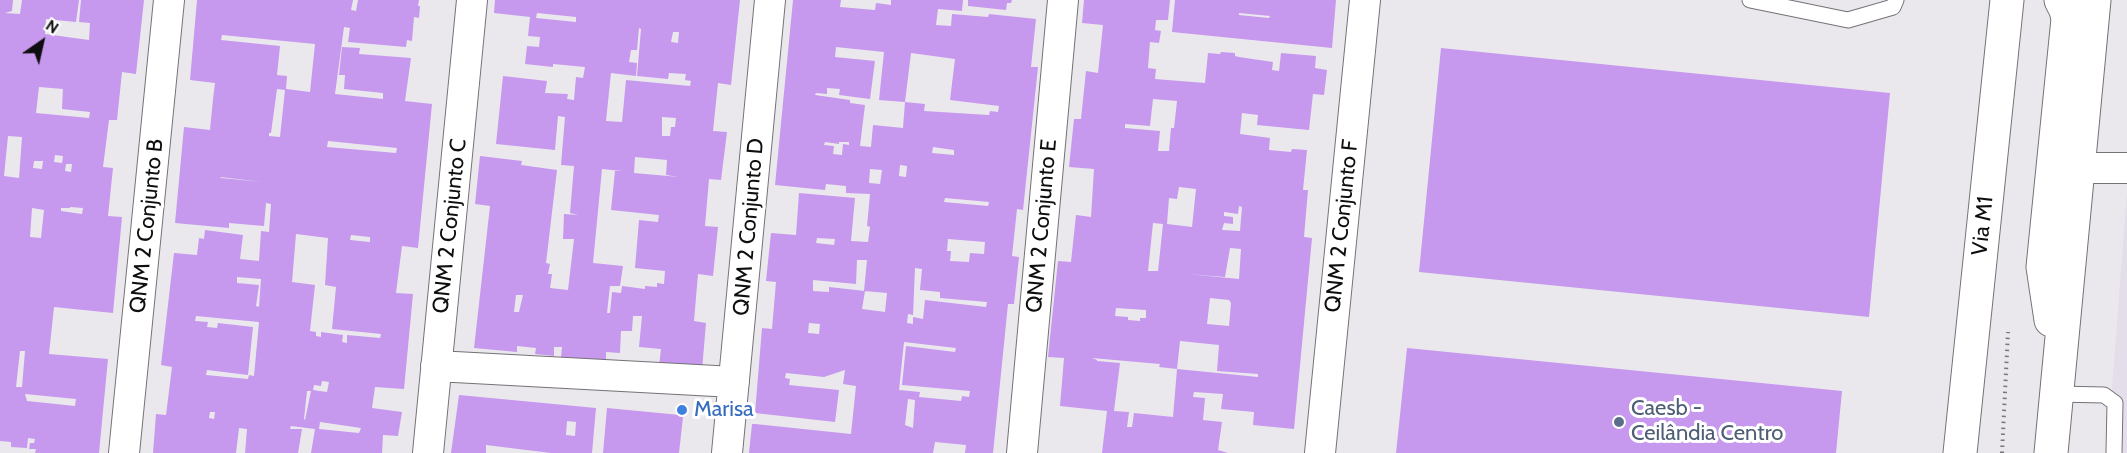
<!DOCTYPE html>
<html>
<head>
<meta charset="utf-8">
<style>
  body { margin:0 }
  #map { position:relative; width:2127px; height:453px; overflow:hidden; background:#ebe8ed; font-family:Cabin,sans-serif }
  canvas { display:block }
  .north { position:absolute; left:12px; top:12px; width:60px; height:60px; -webkit-text-stroke:4px #fff; paint-order:stroke; rotate:34deg; font-size:16px; font-weight:700; line-height:24px; text-align:center; color:#0e0d0f }
  .north::after { content:''; display:block; margin:auto; width:21px; height:27px; background:#0e0d0f; clip-path:polygon(50% 0,100% 100%,50% 72%,0 100%) }
</style>
</head>
<body>
<div id="map">
<canvas width="2127" height="453"></canvas>
<div class="north">N</div>
</div>
<script>
const context = document.querySelector('canvas').getContext('2d');
context.lineJoin = 'round';
function fillPath(path, color) { context.fillStyle = color; context.fill(path, 'evenodd'); }
const poly = rows => new Path2D(rows.map(r => 'M' + r).join(''));
function trace(path, color, width, dash) { context.strokeStyle = color; context.lineWidth = width; context.lineCap = dash ? 'butt' : 'round'; context.setLineDash(dash || []); context.stroke(path); }
function label(font, color, halo, rows, align = 'center') {
  context.font = font + ' Cabin,sans-serif'; context.lineWidth = 6; context.setLineDash([]); context.textBaseline = 'middle'; context.strokeStyle = halo; context.fillStyle = color; for (const [text, x, y, turn = 0] of rows) {
    context.save(); context.translate(x, y); context.rotate((+turn || 0) * Math.PI / 180); context.textAlign = isNaN(turn) ? turn : align; if (halo) context.strokeText(text, 0, 0); context.fillText(text, 0, 0); context.restore();
  }
}
fillPath(poly([
  [2127,192,2127,453,2107,453]
]), '#e4ddea');
fillPath(poly([
  [0,0,13,0,12,11,5,13,20,14,22,0,79,0,76,22,46,19,45,34,89,40,90,23,79,22,81,0,144,0,136,74,122,72,117,120,109,120,103,167,113,168,108,216,122,217,113,313,54,307,49,354,108,359,99,453,35,453,36,449,29,449,30,443,34,443,35,439,28,438,27,448,11,447,11,442,0,441],
  [63,86,62,109,90,112,89,118,36,113,39,87,63,89],
  [8,136,22,137,19,178,4,176],
  [55,155,63,156,62,163,54,162],
  [34,161,43,161,42,169,33,168],
  [66,164,72,164,71,172,65,171],
  [70,207,83,208,82,214,61,211,61,208,70,208],
  [32,208,44,210,41,238,30,237],
  [20,351,25,351,22,387,16,387],
  [25,394,76,399,75,406,27,401],
  [197,0,353,0,351,10,356,11,358,0,419,0,418,6,420,6,419,18,414,17,412,41,407,40,406,47,348,42,350,28,344,27,335,94,383,99,383,93,344,89,345,75,339,75,342,47,360,48,359,54,411,58,405,101,432,104,418,248,402,246,396,293,413,294,404,389,375,387,372,408,402,412,398,436,383,435,382,453,311,453,315,429,291,426,290,429,302,429,298,453,245,453,247,429,239,428,236,453,153,453,156,414,166,415,172,367,161,365,174,253,197,255,199,238,204,239,205,230,243,235,240,259,259,261,261,231,269,232,271,204,266,203,264,226,229,223,229,228,175,223,184,127,210,130,213,99,215,83,190,80],
  [222,35,315,44,310,92,286,89,287,76,277,75,280,46,221,40],
  [277,89,285,90,280,137,269,136,269,133,271,133],
  [328,141,397,148,396,153,327,147],
  [220,177,263,182,221,178],
  [296,234,328,238,325,285,336,287,332,329,381,334,380,338,347,335,347,343,342,342,343,335,321,332,321,337,316,336,316,332,310,331,315,285,292,282],
  [351,235,370,237,370,242,350,240],
  [237,277,261,279,259,307,256,306,259,285,237,283],
  [196,316,259,322,254,376,249,375,248,379,206,375,207,370,248,375,253,327,218,323,217,328,207,327,208,322,195,321],
  [322,381,329,382,327,392,313,390,314,385,321,386],
  [307,391,311,391,305,420,304,419],
  [210,412,215,412,214,419,209,418],
  [320,422,361,428,359,433,319,429],
  [495,0,740,0,731,85,718,83,713,131,727,132,721,180,709,179,705,226,718,227,713,276,698,274,694,321,706,323,702,370,659,366,661,349,639,347,642,316,633,316,632,331,621,331,620,353,606,352,606,361,561,357,562,347,554,347,554,356,535,354,536,348,517,346,517,352,474,348,490,206,475,204,480,156,522,161,521,165,557,170,546,263,550,264,548,274,552,274,550,288,568,290,574,239,563,239,564,214,578,215,570,213,574,166,561,165,565,117,558,116,555,150,496,144,503,76,547,81,545,93,568,94,567,99,574,100,576,77,583,78,585,67,553,64,553,67,525,64,527,46,539,47,540,37,528,36,530,17,494,13],
  [537,13,576,17,576,22,536,18],
  [639,28,641,29,637,76,668,79,669,73,686,74,685,80,691,81,690,86,626,80,622,122,606,121,611,73,636,76,637,63,629,62,631,50,637,50],
  [673,32,679,32,678,43,671,42],
  [662,117,676,118,675,127,671,127,670,136,662,136],
  [635,157,667,160,666,175,679,177,634,173],
  [602,169,622,171,615,171,611,210,659,215,658,222,639,220,635,268,665,271,664,284,657,283,657,287,645,286,645,289,622,286,621,293,612,292,610,313,607,313,610,286,620,286,623,266,593,263],
  [516,295,523,295,519,312,514,312],
  [793,0,841,0,840,7,875,10,876,3,891,5,891,0,963,0,962,11,938,9,936,25,951,26,952,14,988,17,989,14,1036,19,1031,67,1038,67,1033,115,1023,210,1017,209,1012,256,1019,257,1014,304,1008,304,993,453,965,453,966,445,935,442,933,453,749,453,752,424,755,424,851,434,856,386,843,384,845,370,824,377,786,373,785,378,790,379,789,385,839,390,835,422,755,413,762,328,772,329,776,282,766,281,771,233,796,235,799,193,855,198,851,241,868,242,870,227,867,226,870,194,846,193,846,186,826,184,825,190,775,185],
  [836,47,884,52,879,100,905,102,911,53,955,59,950,100,999,106,998,112,990,111,989,115,924,111,925,104,905,102,903,128,873,125,871,147,860,146,865,105,850,103,850,100,815,95,816,93,827,94,827,88,840,89,839,95,870,99,875,61,835,57],
  [825,142,839,144,839,142,849,142,849,145,843,144,842,155,833,154,834,146,824,145],
  [933,147,954,150,954,155,932,153],
  [900,165,907,166,906,177,899,176],
  [870,169,882,170,880,184,869,183],
  [945,198,989,202,988,206,944,202],
  [817,238,835,239,834,245,816,243],
  [948,239,985,242,984,254,970,253,969,262,950,261,951,251,947,251],
  [857,260,867,260,864,291,887,293,885,312,862,309,865,291,829,287,829,292,813,291,813,280,856,284],
  [915,268,922,269,920,290,940,292,940,298,987,302,986,307,925,300,923,319,913,317,913,324,907,323,908,314,913,315],
  [809,323,820,324,819,334,808,333],
  [904,342,956,348,955,352,906,346,902,385,970,391,969,397,962,396,961,401,919,397,920,392,899,390],
  [908,399,915,400,913,428,905,425],
  [968,0,1012,0,1011,3,1007,3,1006,10,968,6],
  [1084,0,1170,0,1168,20,1156,20,1155,30,1161,31,1159,43,1150,42,1148,68,1156,69,1155,79,1205,83,1208,53,1220,54,1221,52,1235,53,1235,56,1239,57,1273,62,1272,70,1279,71,1281,53,1316,56,1315,68,1327,70,1324,95,1313,94,1309,130,1257,125,1258,115,1242,113,1240,134,1270,138,1269,150,1291,152,1292,149,1307,150,1303,190,1308,190,1304,237,1312,238,1294,429,1253,425,1254,412,1221,409,1223,394,1194,392,1193,397,1205,398,1203,420,1222,422,1218,450,1228,453,1102,453,1107,411,1060,406,1064,358,1048,357,1058,261,1071,262,1076,215,1091,217,1094,169,1069,167,1074,119,1081,119,1086,71,1098,73,1103,25,1082,23],
  [1153,99,1177,101,1174,128,1171,128,1169,151,1158,151,1160,131,1125,128,1125,124,1150,126],
  [1179,187,1196,189,1192,227,1167,224,1169,198,1177,199],
  [1239,206,1242,207,1240,231,1222,230,1224,223,1233,224,1233,217,1224,216,1224,212,1238,214],
  [1153,223,1163,224,1158,271,1148,271],
  [1230,248,1241,249,1239,279,1187,274,1225,277],
  [1210,298,1229,300,1231,303,1229,326,1207,324],
  [1116,308,1146,310,1146,318,1140,318,1140,321,1128,320,1128,317,1115,316],
  [1180,341,1219,345,1217,371,1258,374,1258,377,1177,369],
  [1092,358,1160,364,1159,367,1177,369,1173,417,1134,413,1132,427,1127,427,1129,412,1114,411,1120,363,1097,361,1097,360],
  [1175,0,1336,0,1332,48,1172,32],
  [1239,13,1270,16,1269,18,1239,15],
  [1441,48,1890,93,1869,317,1419,272],
  [1407,348,1842,391,1836,453,1396,453],
  [459,395,596,408,592,453,551,453,486,445,486,453,451,453],
  [567,421,576,422,575,436,566,435],
  [607,408,680,415,680,417,683,417,679,453,603,453]
]), '#c698ee');
const lane = poly([
  [1750,0,1848,20,1893,7,1896,0],
  [2056,394,2104,395,2115,403,2114,453]
]);
const street = poly([
  [2079,168,2127,168],
  [436,366,734,382],
  [124,453,169,0],
  [428,453,472,0],
  [727,453,770,0],
  [1022,453,1063,0],
  [1320,453,1365,0]
]);
const secondary = poly([
  [2051,320,2043,267,2068,19,2066,10,2061,0],
  [1960,453,2007,0],
  [2051,453,2094,0]
]);
trace(lane, '#757277', 17);
trace(street, '#757277', 32);
trace(secondary, '#757277', 35);
trace(poly([
  [2002,453,2008,332]
]), '#78767a', 4, [1.5, 4.5]);
trace(lane, '#fff', 15);
trace(street, '#fff', 30);
trace(secondary, '#fff', 33);
for (const [x, y, r, color] of [
  [682,410,6,"#3f7fe0"],
  [1619,422,6,"#5c6f8a"]
]) { const dot = new Path2D(); dot.arc(x, y, r, 0, 2 * Math.PI); context.fillStyle = color; context.fill(dot); trace(dot, '#fff', 2); }
label('22px', '#0e0d0f', '#fff', [
  ["QNM 2 Conjunto B",147,226,-84],
  ["QNM 2 Conjunto C",450,226,-84],
  ["QNM 2 Conjunto E",1042,226,-85],
  ["QNM 2 Conjunto F",1342,226,-84],
  ["Via M1",1983,226,-84],
  ["QNM 2 Conjunto D",749,227,-85]
]);
label('22px', '#4e5e75', '#fff', [
  ["Caesb -",1631,409],
  ["Ceilândia Centro",1631,434]
], 'left');
label('22px', '#366cbe', '#fff', [
  ["Marisa",694,410]
], 'left');
</script>
</body>
</html>
